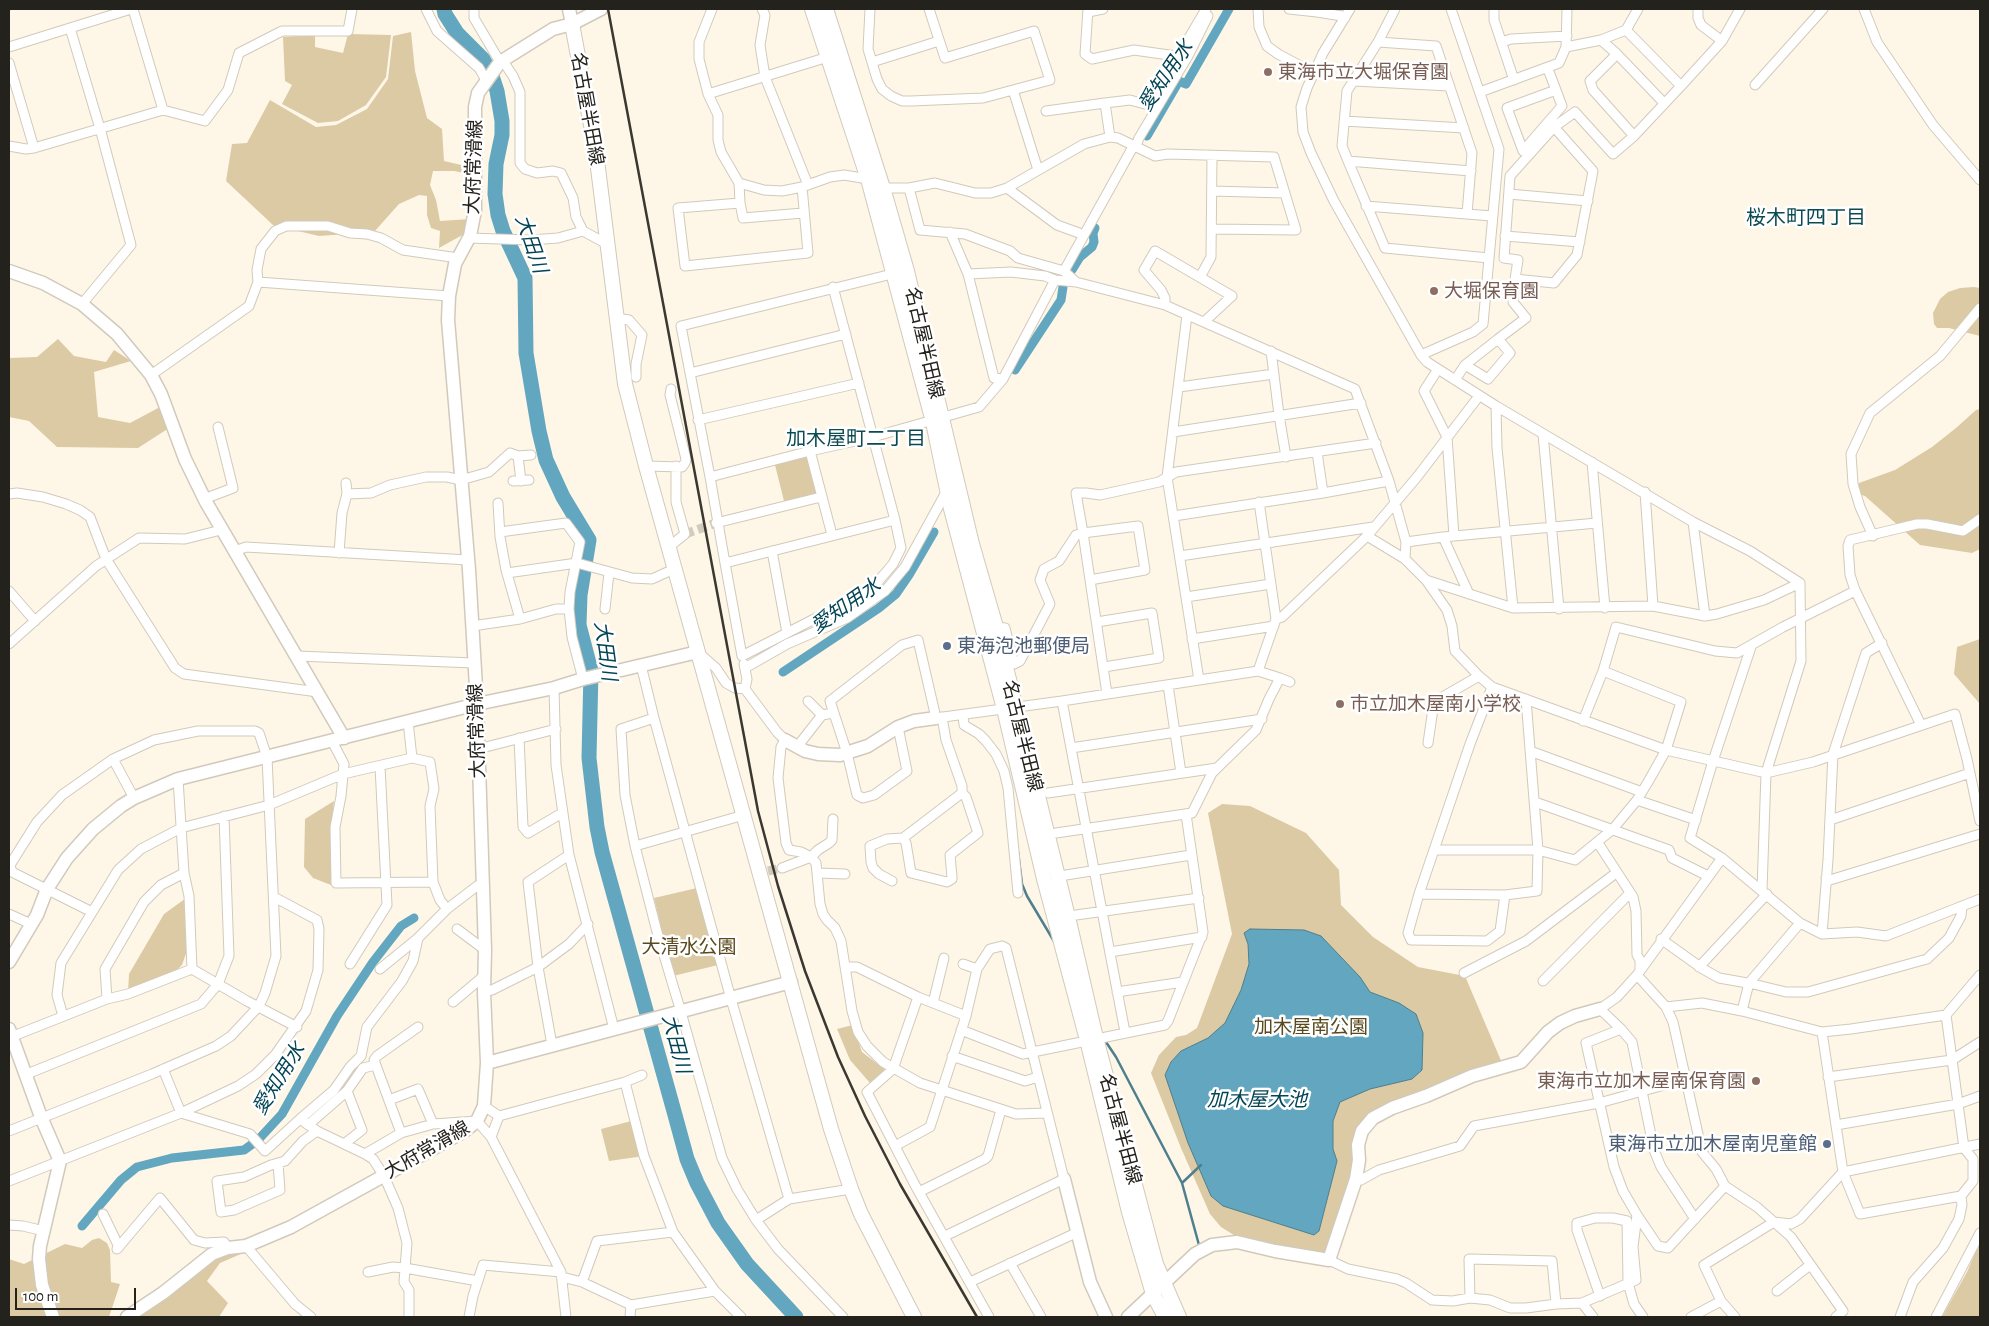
<!DOCTYPE html>
<html>
<head>
<meta charset="utf-8">
<style>
  body { margin:0 }
  #map { position:relative; width:1989px; height:1326px; overflow:hidden; background:#fef7e8; font-family:"Alegreya Sans",sans-serif }
  canvas { display:block }
  .frame { position:absolute; inset:0; border:10px solid #24221d; pointer-events:none }
  .scale { position:absolute; left:15px; top:1288px; width:121px; height:22px; box-sizing:border-box; border:2px solid #24221d; border-top:0; padding-left:6px; font-size:15px; line-height:18px; white-space:nowrap; color:#24221d; -webkit-text-stroke:4px #fff; paint-order:stroke }
</style>
</head>
<body>
<div id="map">
<canvas width="1989" height="1326"></canvas>
<div class="frame"></div>
<div class="scale">100 m</div>
</div>
<script>
const context = document.querySelector('canvas').getContext('2d');
context.lineJoin = 'round';
function fillPath(path, color) { context.fillStyle = color; context.fill(path, 'evenodd'); }
const poly = rows => new Path2D(rows.map(r => 'M' + r).join(''));
function trace(path, color, width, dash) { context.strokeStyle = color; context.lineWidth = width; context.lineCap = dash ? 'butt' : 'round'; context.setLineDash(dash || []); context.stroke(path); }
function label(font, color, halo, rows, align = 'center') {
  context.font = font + ' "Alegreya Sans","Noto Sans JP",sans-serif'; context.lineWidth = 5; context.setLineDash([]); context.textBaseline = 'middle'; context.strokeStyle = halo; context.fillStyle = color; for (const [text, x, y, turn = 0] of rows) {
    context.save(); context.translate(x, y); context.rotate((+turn || 0) * Math.PI / 180); context.textAlign = isNaN(turn) ? turn : align; if (halo) context.strokeText(text, 0, 0); context.fillText(text, 0, 0); context.restore();
  }
}
fillPath(poly([
  [411,32,415,71,427,118,442,129,444,161,470,167,470,174,454,171,433,171,430,185,436,200,440,221,470,219,466,233,439,248,440,231,431,228,427,215,427,196,419,195,399,204,374,232,319,236,273,225,226,181,232,144,247,143,270,100,316,127,336,125,367,109,388,79,393,36],
  [348,34,391,35,386,77,366,105,338,121,318,123,282,104,292,85,285,81,283,37,315,35,315,47,343,53],
  [1974,287,1980,288,1980,336,1949,328,1937,328,1934,324,1933,313,1940,299,1948,292,1960,288],
  [58,339,74,356,106,362,114,350,131,361,94,372,98,417,130,423,160,407,169,428,138,448,57,447,29,421,9,417,9,358,37,357],
  [1980,409,1980,549,1972,553,1920,545,1865,496,1858,494,1859,483,1895,470,1932,447,1956,428,1976,410],
  [810,451,821,497,785,505,774,461],
  [1980,639,1980,704,1954,674,1957,647],
  [334,801,331,830,331,885,313,878,304,867,305,819],
  [1222,804,1250,806,1306,833,1339,870,1341,905,1373,937,1418,967,1465,976,1502,1063,1372,1114,1329,1249,1322,1255,1237,1237,1221,1227,1210,1214,1181,1148,1151,1073,1159,1055,1176,1037,1186,1035,1197,1028,1232,934,1208,813],
  [697,888,718,965,673,976,654,898],
  [189,896,191,939,182,965,171,976,128,994,129,974,164,914],
  [853,1025,862,1052,888,1072,870,1083,850,1060,837,1029],
  [635,1120,644,1156,609,1161,601,1129],
  [99,1238,107,1243,110,1250,111,1282,120,1284,109,1317,9,1317,9,1259,24,1264,65,1244,82,1248,92,1240],
  [1980,1242,1980,1317,1942,1317,1967,1272],
  [243,1250,243,1253,220,1263,207,1281,228,1303,219,1317,138,1317,214,1255]
]), '#dbcaa4');
const water = poly([
  [1250,929,1304,930,1321,936,1360,977,1370,992,1399,1003,1416,1014,1423,1033,1422,1070,1412,1079,1370,1089,1340,1102,1333,1121,1333,1149,1337,1161,1319,1231,1314,1235,1223,1206,1211,1196,1188,1143,1165,1075,1171,1062,1181,1051,1208,1038,1225,1023,1241,990,1249,964,1248,944,1244,933,1250,929]
]);
fillPath(water, '#62a7bf');
trace(water, '#4f7f8e', 1);
trace(poly([
  [9,9,10,9],
  [1018,852,1022,884,1027,896,1055,943],
  [1104,1039,1116,1057,1182,1183,1199,1245],
  [1182,1183,1201,1165]
]), '#4f7f8e', 2.5);
trace(poly([
  [1147,136,1179,81,1186,84,1229,9],
  [1072,270,1080,257,1092,247,1094,242,1093,233,1095,228],
  [1015,370,1061,300,1063,287],
  [783,672,879,608,896,594,909,575,934,532],
  [82,1226,121,1180,137,1167,172,1158,244,1150,258,1140,282,1114,337,1016,373,962,401,926,414,918]
]), '#62a7bf', 9);
trace(poly([
  [444,9,445,14,457,33,483,59,492,76,497,91,502,121,502,135,496,164,495,194,498,215,503,231,525,278,526,353,539,431,546,460,563,497,589,540,580,595,579,625,591,671,589,758,597,827,602,852,675,1115,687,1159,697,1183,718,1223,747,1264,796,1317]
]), '#62a7bf', 15);
trace(poly([
  [685,534,716,523],
  [768,871,782,868]
]), '#d2ccbf', 9, [9, 4.5]);
const street = poly([
  [133,9,163,110],
  [426,9,437,31,479,68,486,80],
  [474,9,474,18,500,62,505,64,513,76,520,92,520,163,525,169,537,173,553,171,561,173,573,198,576,217,583,231,607,244],
  [712,9,699,42,699,59,708,94,718,115,718,140,721,152,739,183,740,203,678,208,685,266,808,253,802,187],
  [762,9,765,15,760,45,765,77,808,185],
  [870,9,868,49,877,79,882,89,891,96,902,101,911,101,983,98,1013,90],
  [929,9,945,58,1034,31,1050,80,1013,90,1038,170],
  [1088,9,1085,54,1092,59,1134,50,1176,56,1180,53,1206,9],
  [1258,9,1259,27,1267,46,1278,54,1314,73],
  [1289,9,1317,12,1342,16,1345,18],
  [1350,9,1323,53,1307,88,1301,107,1303,132,1311,153,1334,201,1421,355,1427,362,1496,406,1693,522,1750,551,1800,583],
  [1395,9,1378,42,1347,91,1342,146,1348,161,1385,248,1489,258],
  [1494,9,1494,20,1514,80],
  [1698,9,1698,18,1701,25,1722,41],
  [1864,9,1877,42,1933,125,1980,180],
  [1088,12,1103,9],
  [70,28,101,132,131,245,82,304],
  [1626,30,1681,86,1722,41,1740,9],
  [1601,40,1617,54,1664,103],
  [1378,42,1436,46,1472,153,1467,214],
  [1502,42,1511,39,1567,36],
  [9,47,131,9],
  [1566,47,1601,40,1626,30,1638,9],
  [1617,54,1590,81,1593,90,1634,136],
  [872,62,939,41],
  [9,63,34,148],
  [1548,69,1562,106,1523,151,1507,108,1556,90],
  [1354,81,1449,86],
  [1755,85,1823,9],
  [1480,92,1559,63,1566,47,1567,9],
  [708,94,828,57],
  [1105,103,1130,100,1156,107],
  [1046,111,1105,103,1110,137],
  [1344,121,1464,128],
  [1554,127,1593,171,1577,255,1554,283,1515,279,1518,260,1504,258,1510,176,1554,127,1575,112,1613,154,1634,136,1681,86],
  [9,146,26,149,34,148,163,110,205,121,228,90,239,53,282,31,348,31,352,9],
  [1136,146,1139,138,1188,56,1208,16],
  [1348,161,1471,171],
  [739,183,764,190,782,191,802,187,830,177,844,175,868,179,883,188,909,188,935,183,975,193,991,193,1007,188,1084,144,1110,137,1118,138,1155,156,1168,154,1274,157,1296,230,1211,229],
  [909,188,920,230,965,234,1010,251,1018,258,1064,271,1076,282,1055,280,1045,276,1011,272,968,274],
  [1007,188,1057,225,1079,233],
  [1212,191,1285,193],
  [1509,194,1588,201],
  [740,203,743,218,803,213],
  [1366,206,1492,216],
  [950,232,968,274,994,378,1003,379],
  [1505,236,1580,242],
  [469,238,530,240,558,238,583,231],
  [1064,271,1134,145],
  [892,274,681,326,710,477,810,451,873,437,979,407,1003,379,1055,280],
  [1200,277,1211,257,1212,156],
  [258,282,257,270,261,249,275,231,286,226,328,226,350,233,367,234,381,238,403,250,458,258],
  [1076,282,1165,305,1355,389,1389,481,1406,542,1405,559,1426,580,1447,610,1452,626,1455,651,1479,676,1492,687,1666,750,1766,773,1813,762,1955,714,1967,759,1980,821],
  [833,287,895,520,901,548,893,564,875,585,865,593,742,656,725,563,895,520],
  [1165,305,1165,298,1161,290,1144,270,1155,251,1232,296,1204,322],
  [1187,315,1167,477,1199,680],
  [616,318,629,320,642,335,636,364,636,377],
  [1498,339,1526,318,1513,302,1515,279],
  [1271,351,1279,415,1286,457],
  [1421,355,1473,332,1483,324,1499,149,1451,9],
  [1438,369,1424,391,1447,437,1454,536],
  [690,373,846,334],
  [151,375,249,306,258,282,449,296],
  [1455,380,1465,365,1498,339,1510,353,1488,379,1465,365],
  [1179,387,1274,374],
  [1496,406,1497,448,1513,608],
  [698,420,859,383],
  [1173,432,1361,403],
  [1543,434,1559,609],
  [810,451,832,535],
  [1317,452,1323,493],
  [518,456,521,481],
  [1592,462,1605,608],
  [646,466,682,467,685,463,686,459,670,395,671,389],
  [710,477,725,563],
  [513,481,529,480],
  [1645,492,1653,606],
  [9,494,17,493,43,497,66,504,80,510,90,517,106,559,175,668,184,674,318,692],
  [347,494,371,493,390,485,426,477,447,477,461,480,489,472,510,453,518,456,531,455],
  [204,499,233,488,218,427],
  [1259,502,1276,619],
  [498,503,500,537,506,570,520,619,556,609,569,609,570,592,580,542,566,523,500,532],
  [1174,516,1323,493,1389,481],
  [1693,522,1705,616],
  [716,523,821,497],
  [1367,536,1405,559],
  [1873,536,1860,507,1853,484,1851,454,1870,413,1940,356,1980,308],
  [1443,537,1469,594],
  [1406,542,1443,537,1597,523],
  [669,547,685,534,676,502,676,466],
  [235,551,246,547,468,560],
  [772,551,787,633],
  [339,553,342,513,347,494,346,483],
  [1180,556,1373,527],
  [507,573,577,563,632,578,652,579,674,569],
  [1090,580,1145,570,1138,526,1083,533,1107,694],
  [1426,580,1513,608,1653,606,1705,616,1717,614,1764,600,1800,583],
  [9,591,35,621],
  [1186,597,1271,584],
  [569,609,572,637,583,679],
  [605,609,609,573],
  [1097,622,1152,613,1159,658,1104,667],
  [472,626,520,619],
  [996,627,1005,628,1014,664,1020,661,1050,604,1040,580,1044,569,1059,561,1076,535,1083,533,1076,493,1086,493,1100,495,1159,482,1176,472,1376,443],
  [1192,639,1274,626],
  [9,644,96,566,139,538,185,539,221,530],
  [699,653,716,668,726,683,735,688,745,689,777,732,785,740,781,747,778,778,786,843,789,850,801,852,811,857,816,863,820,904,823,914,827,920,835,928,841,941,852,1011,858,1032,867,1046,883,1062,920,1083,1016,1114,1047,1113],
  [297,656,474,663],
  [744,664,747,679,745,689],
  [641,665,654,718,621,729,625,795,635,846,657,932,681,1012,722,1158,737,1189,756,1220,778,1249,843,1317],
  [745,668,787,644,847,618,885,591,905,567,944,496,949,494],
  [1258,671,1276,619,1282,617,1367,536,1417,477,1479,396],
  [1280,678,1290,682],
  [1168,685,1181,773],
  [1492,687,1470,744,1419,894,1408,933,1411,940,1487,941,1500,931,1505,895,1537,891,1538,850,1526,699],
  [554,688,556,765,569,855,614,1029],
  [808,701,822,715],
  [1062,701,1125,1032],
  [963,715,964,725,979,734,986,741,996,754,1004,771,1008,788,1018,893],
  [654,718,731,999,789,1199],
  [408,721,412,758],
  [1583,721,1603,671,1616,627,1715,651,1737,653,1783,627,1855,591],
  [1921,725,1855,590,1850,575,1848,546,1850,540,1917,524,1927,524,1963,531,1980,519],
  [898,727,907,771,874,795,863,798,857,795,847,753,830,701,902,645,918,640,936,718,1062,701,1258,671,1280,678,1269,699,1256,730,1212,773,1192,813,1056,833],
  [519,738,523,827,528,833,562,813],
  [332,741,344,764,341,796,335,827,336,883,433,882],
  [1428,743,1434,702,1479,676],
  [797,747,822,715,833,713],
  [1071,748,1262,719],
  [478,749,556,729],
  [1530,751,1642,792],
  [113,759,134,798],
  [178,779,184,873,189,896,192,969],
  [1048,793,1217,768],
  [1637,800,1696,820],
  [1535,802,1669,850,1672,858,1708,876],
  [1830,820,1970,773],
  [903,838,962,793],
  [1598,843,1633,897,1636,911,1637,955,1640,960,1640,968],
  [635,846,744,815],
  [1434,850,1538,850,1575,860,1613,829,1637,800,1648,782,1666,750,1681,702,1603,671],
  [1722,858,1690,838,1713,761,1751,647],
  [9,862,12,872,92,912],
  [782,868,811,857,818,850,829,843,832,840,833,819],
  [818,873,845,874],
  [1066,875,1191,855],
  [1826,878,1830,880,1980,834],
  [892,881,879,874,873,868,871,862,870,846,887,839,903,838,906,843,911,873,947,882,952,879,952,877,950,855,978,833,966,797,962,793,962,786,946,740,942,717],
  [1762,890,1766,773,1801,661,1800,583],
  [1419,894,1505,895],
  [9,914,31,924],
  [1076,915,1199,898],
  [457,929,485,950],
  [1822,934,1828,860,1833,754,1866,653,1882,643],
  [1661,939,1703,969,1719,978,1753,984,1786,992,1808,992,1927,959,1949,938,1961,916,1962,906],
  [1110,952,1202,937],
  [350,964,387,905,380,766],
  [963,964,977,969],
  [845,967,857,967,918,997],
  [1699,967,1767,894],
  [380,969,418,938],
  [1464,973,1526,941,1616,873],
  [1637,975,1666,1007,1673,1022,1702,1152,1716,1169,1725,1186,1757,1207,1791,1237,1843,1311,1836,1317],
  [1543,981,1630,893],
  [484,992,492,990,538,967,569,944,588,924],
  [1117,992,1183,982],
  [107,999,105,969,144,902,161,885,184,873],
  [453,1002,485,975],
  [933,1003,944,958],
  [1666,1007,1702,1003,1742,1011,1822,1032,1851,1029,1946,1015,1980,975],
  [1742,1011,1749,983,1800,923],
  [63,1016,57,995,61,963,118,870,141,849,181,828,269,805,343,774,412,758,430,762,434,789,430,806,433,882,440,900,447,909,477,886,483,884],
  [966,1016,918,997,893,1069,867,1092,915,1185,989,1317],
  [1621,1029,1632,1042,1654,1150,1661,1167,1695,1219],
  [961,1030,1023,1054,1165,1025,1168,1021,1203,932,1186,814],
  [1822,1032,1843,1172,1860,1214,1961,1196,1973,1181,1973,1159,1964,1148,1946,1015],
  [11,1037,107,999,128,994,192,969,247,1001,297,1027],
  [552,1045,538,967,528,882,569,855],
  [952,1056,1025,1081,1038,1077],
  [163,1069,181,1113,250,1134,265,1151,300,1119],
  [27,1074,201,1004,218,984,229,956,224,816],
  [1828,1077,1952,1060,1980,1042],
  [625,1082,642,1075],
  [389,1100,418,1089,433,1124],
  [484,1106,499,1116,625,1082,644,1156,673,1232,715,1291,741,1317],
  [308,1125,347,1091,363,1068,376,1065],
  [1836,1125,1958,1104,1980,1096],
  [9,1131,152,1074,216,1046,231,1036,259,1006,265,993,276,956,267,757,259,733,255,731,198,731,154,740,113,759,62,795,37,822,10,865],
  [401,1133,374,1060,377,1056,418,1027],
  [491,1137,499,1116],
  [344,1144,362,1130,347,1091],
  [895,1146,930,1127,966,1016,977,969,990,949,1002,946,1006,948,1064,1179,945,1236],
  [365,1154,401,1133,433,1124,477,1121,491,1137,561,1272,566,1317],
  [278,1164,280,1190,234,1210,221,1212,217,1181,244,1177,271,1165,285,1161,303,1141,317,1131],
  [1356,1179,1361,1180,1379,1170,1460,1146,1474,1126,1599,1103,1686,1079],
  [9,1181,181,1113,238,1086,256,1074,275,1055,306,1011,318,970,319,929,317,920,274,897],
  [1725,1186,1668,1248,1658,1246,1637,1215,1623,1191,1614,1167,1586,1043,1621,1029,1600,1009,1617,997,1637,975,1722,858,1800,923,1822,934,1857,932,1886,936,1980,899],
  [919,1192,985,1159,988,1156,1001,1110],
  [103,1214,119,1247],
  [756,1220,789,1199,851,1189],
  [9,1225,23,1226,44,1231],
  [246,1246,295,1304,311,1317],
  [117,1249,160,1198,194,1240,205,1243,224,1242,228,1248],
  [1329,1260,1348,1269,1397,1279,1406,1283,1432,1300,1453,1301,1470,1298,1490,1300,1510,1308,1526,1308,1556,1304,1582,1303,1636,1280,1633,1247,1637,1215],
  [1010,1263,1041,1317],
  [368,1272,393,1267,405,1268,407,1243,398,1208,384,1176,373,1159,365,1154,317,1131,300,1119,334,1090,350,1067,361,1056,367,1027,402,981,413,961,418,938,447,909],
  [562,1277,582,1282,631,1305,715,1291],
  [582,1282,597,1241,673,1232],
  [970,1282,1078,1232],
  [1777,1291,1810,1265],
  [1600,1296,1577,1230,1577,1223,1595,1218,1613,1218,1627,1221,1628,1283,1634,1304,1643,1317],
  [1470,1298,1469,1259,1552,1261,1556,1304],
  [1721,1301,1735,1317],
  [1582,1303,1593,1317],
  [409,1317,409,1290,404,1282,405,1268,478,1281],
  [469,1317,473,1296,483,1265,561,1272],
  [630,1317,631,1305],
  [1691,1317,1721,1301,1704,1265,1774,1222,1791,1224,1800,1219,1843,1172,1980,1144],
  [1900,1317,1913,1282,1943,1248,1959,1219,1962,1205,1961,1196],
  [1936,1317,1980,1233]
]);
const secondary = poly([
  [569,9,572,24],
  [9,271,43,283,82,304,117,334,151,375,161,394,185,459,206,502,344,738],
  [785,740,805,751,818,754,840,755,868,746,898,727,914,721,936,718],
  [9,962,37,915,47,889,67,858,93,829,121,806,134,798,178,779,477,704,554,688,583,679,698,652],
  [9,1029,41,1117,60,1161,40,1246,39,1259,42,1285,53,1317],
  [487,1063,791,982],
  [1064,1179,1090,1282,1106,1317],
  [127,1317,163,1293,212,1254,228,1248,246,1246,291,1227,463,1132,477,1121,484,1106,487,1063,484,992,485,950,477,704,469,570,448,320,449,296,455,264,470,236,475,210,475,107,478,93,500,62,553,29,572,24,601,9],
  [1128,1317,1195,1254,1212,1245,1237,1242,1275,1251,1329,1260,1356,1179,1359,1160,1358,1145,1362,1131,1373,1118,1392,1108,1426,1096,1472,1076,1521,1062,1548,1032,1560,1023,1575,1016,1600,1009]
]);
const primary = poly([
  [812,9,868,179,933,422,951,509,1004,709,1044,879,1087,1040,1129,1212,1153,1294,1165,1317],
  [826,9,883,188,907,271,972,544,996,627,1068,917,1096,1038,1156,1264,1179,1317],
  [572,24,596,152,625,384,646,466,831,1129,851,1189,861,1214,914,1317]
]);
trace(street, '#d1cabc', 11);
trace(secondary, '#d1cabc', 15);
trace(primary, '#d1cabc', 16);
trace(street, '#fff', 9);
trace(secondary, '#fff', 12);
trace(primary, '#fff', 14);
trace(poly([
  [608,9,744,736,758,811,778,886,805,971,838,1057,865,1116,900,1184,977,1317]
]), '#3b3832', 2.5);
for (const [x, y, r, color] of [
  [1268,72,5,"#8d6e63"],
  [1434,291,5,"#8d6e63"],
  [947,646,5,"#5c6f8a"],
  [1340,704,5,"#8d6e63"],
  [1756,1081,5,"#8d6e63"],
  [1827,1144,5,"#5c6f8a"]
]) { const dot = new Path2D(); dot.arc(x, y, r, 0, 2 * Math.PI); context.fillStyle = color; context.fill(dot); trace(dot, '#fff', 2); }
label('19px', '#785e54', '#fff', [
  ["東海市立大堀保育園",1278,72],
  ["大堀保育園",1444,291],
  ["市立加木屋南小学校",1350,704],
  ["東海市立加木屋南保育園",1746,1081,"right"]
], 'left');
label('19px', '#24221d', '#fff', [
  ["名古屋半田線",587,109,80],
  ["大府常滑線",474,167,-88],
  ["名古屋半田線",924,343,77],
  ["大府常滑線",477,731,-92],
  ["名古屋半田線",1022,736,76],
  ["名古屋半田線",1120,1129,75],
  ["大府常滑線",427,1150,-30]
]);
label('19px', '#4e5e75', '#fff', [
  ["東海泡池郵便局",957,646],
  ["東海市立加木屋南児童館",1817,1144,"right"]
], 'left');
label('19px', '#5a491d', '#fff', [
  ["大清水公園",689,947],
  ["加木屋南公園",1311,1027]
]);
label('italic 20px', '#034455', '#fff', [
  ["愛知用水",1166,76,-56],
  ["大田川",531,244,71],
  ["愛知用水",846,606,-35],
  ["大田川",605,651,82],
  ["大田川",676,1044,75],
  ["愛知用水",279,1079,-58],
  ["加木屋大池",1257,1100]
]);
label('20px', '#0a4a50', '#fff', [
  ["桜木町四丁目",1806,218],
  ["加木屋町二丁目",856,439]
]);
</script>
</body>
</html>
